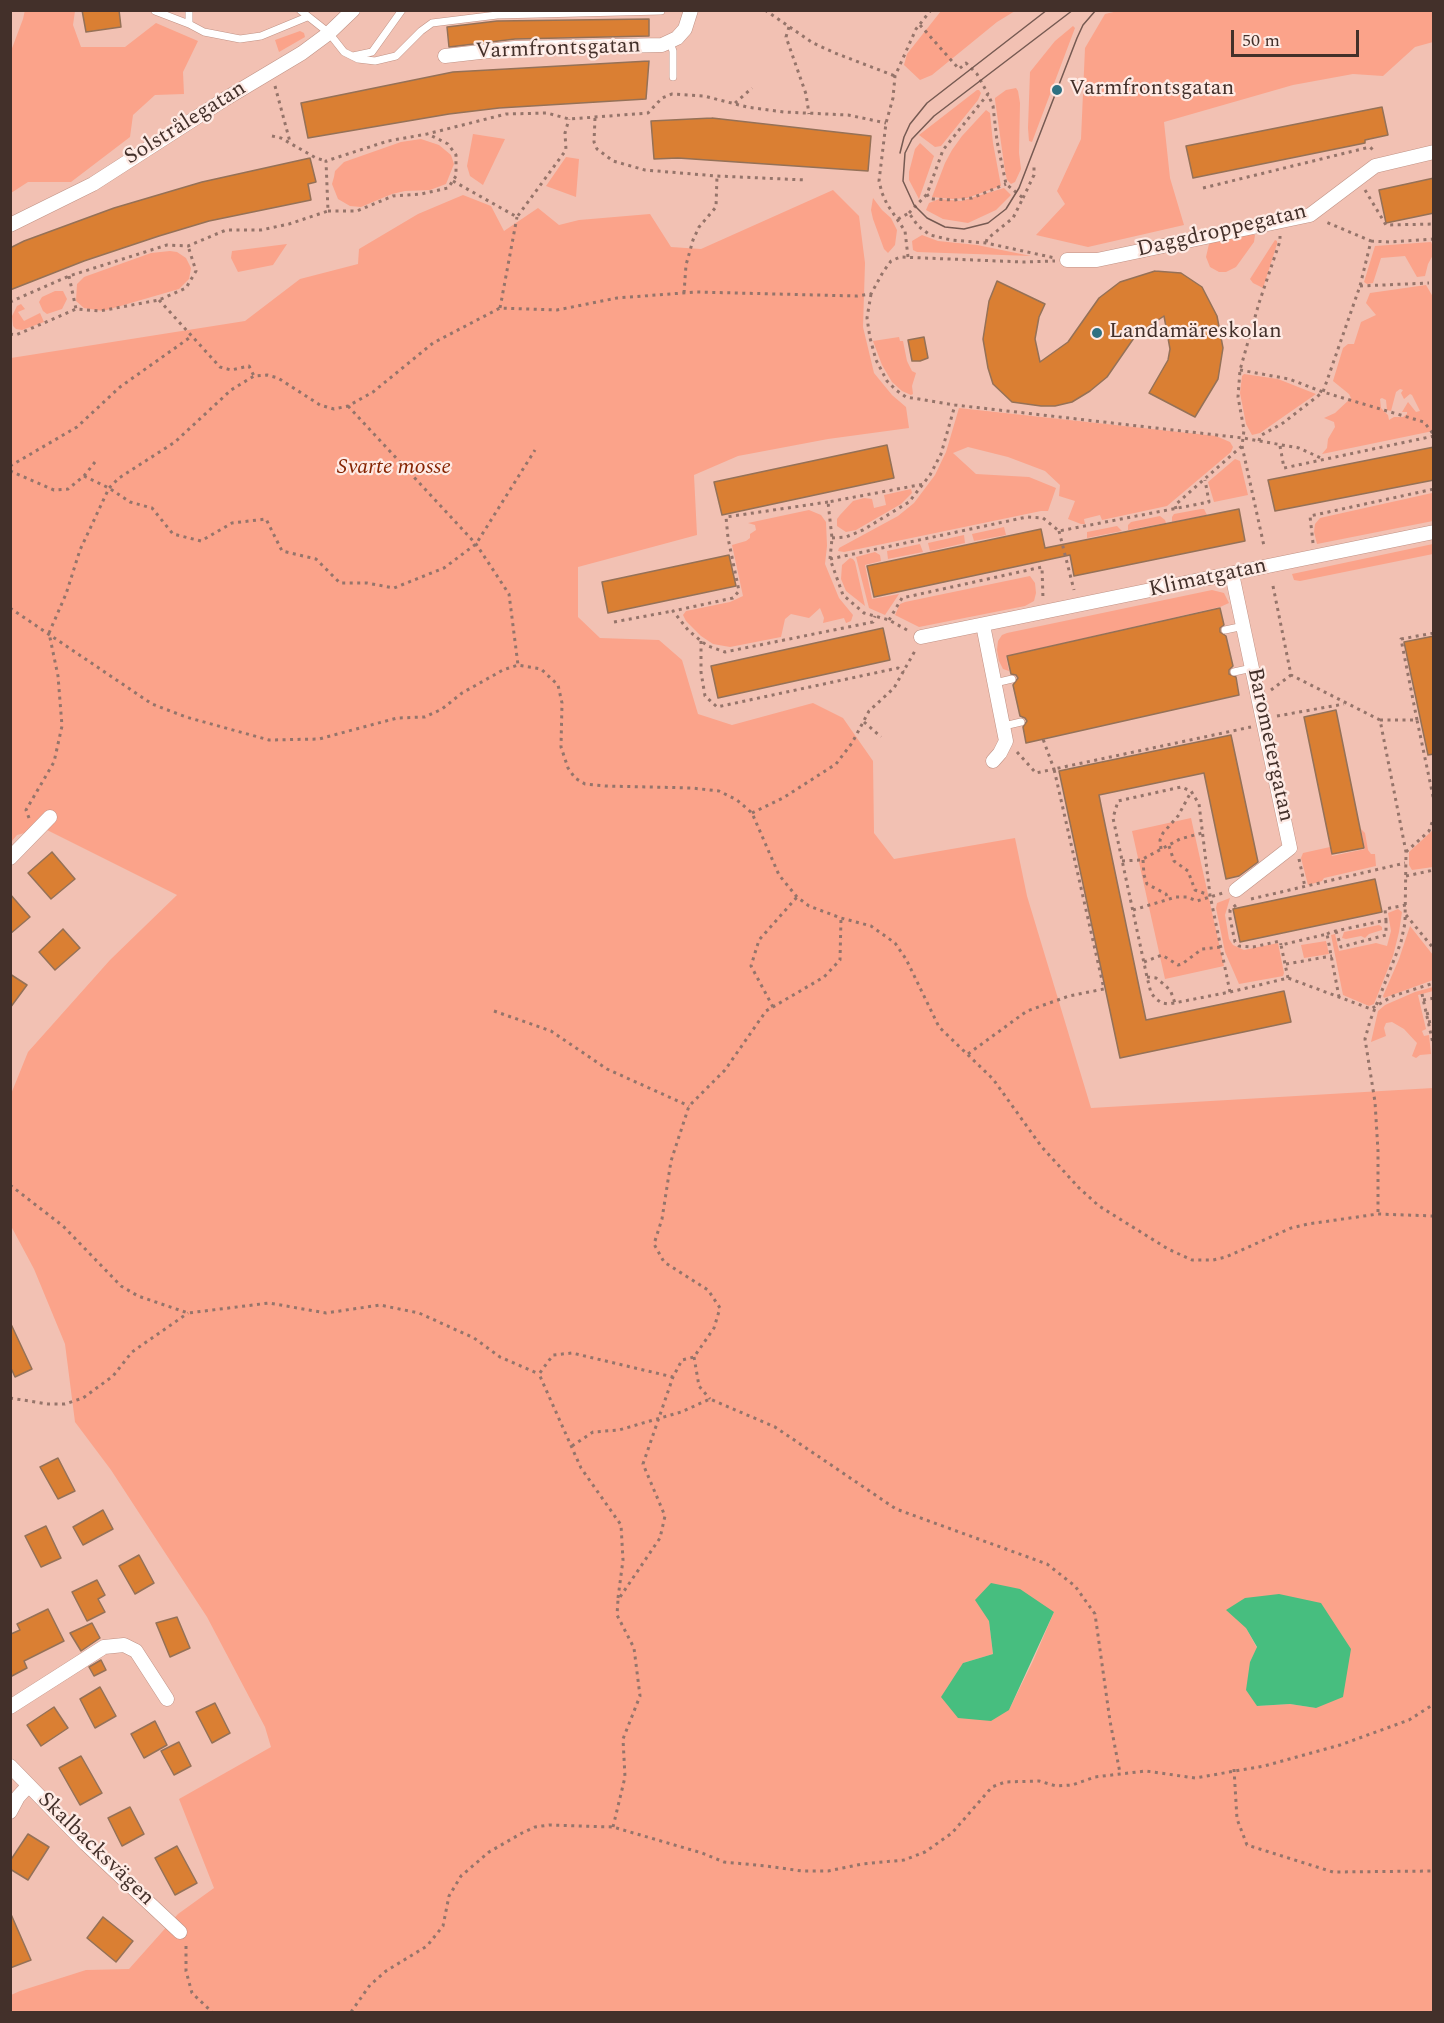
<!DOCTYPE html>
<html>
<head>
<meta charset="utf-8">
<style>
  body { margin:0 }
  #map { position:relative; width:1444px; height:2023px; overflow:hidden; background:#f2c1b3; font-family:Spectral,serif }
  canvas { display:block }
  .frame { position:absolute; inset:0; border:12px solid #43302a; pointer-events:none }
  .scale { position:absolute; left:1231px; top:30px; width:128px; height:27px; box-sizing:border-box; border:3px solid #43302a; border-top:0; padding-left:8px; font-size:18px; line-height:21px; white-space:nowrap; color:#43302a; -webkit-text-stroke:4px #feeae4; paint-order:stroke }
</style>
</head>
<body>
<div id="map">
<canvas width="1444" height="2023"></canvas>
<div class="frame"></div>
<div class="scale">50 m</div>
</div>
<script>
const context = document.querySelector('canvas').getContext('2d');
context.lineJoin = 'round';
function fillPath(path, color) { context.fillStyle = color; context.fill(path, 'evenodd'); }
const poly = rows => new Path2D(rows.map(r => 'M' + r).join(''));
function trace(path, color, width, dash) { context.strokeStyle = color; context.lineWidth = width; context.lineCap = dash ? 'butt' : 'round'; context.setLineDash(dash || []); context.stroke(path); }
function label(font, color, halo, rows, align = 'center') {
  context.font = font + ' Spectral,serif'; context.lineWidth = 4.5; context.setLineDash([]); context.textBaseline = 'middle'; context.strokeStyle = halo; context.fillStyle = color; for (const [text, x, y, turn = 0] of rows) {
    context.save(); context.translate(x, y); context.rotate((+turn || 0) * Math.PI / 180); context.textAlign = isNaN(turn) ? turn : align; if (halo) context.strokeText(text, 0, 0); context.fillText(text, 0, 0); context.restore();
  }
}
fillPath(poly([
  [25,10,75,11,73,25,81,47,125,47,156,23,198,41,183,72,184,94,155,95,133,115,130,137,71,182,28,182,11,193,11,51,23,19],
  [941,11,941,10,1015,11,997,22,932,75,920,80,904,65,907,54],
  [1118,11,1433,11,1433,42,1415,47,1383,76,1353,74,1293,85,1164,122,1170,178,1184,225,1088,247,1036,235,1065,204,1057,191,1081,139,1085,48,1105,14],
  [1073,26,1075,28,1032,142,1029,141,1028,128,1030,72,1055,41],
  [300,31,304,33,305,37,279,52,275,40],
  [1016,88,1018,91,1020,103,1019,153,1021,169,1015,182,1011,184,1007,180,1005,171,995,100,995,98,1006,90],
  [977,90,979,90,981,93,978,100,941,146,935,147,919,135],
  [986,110,990,113,993,143,1001,186,967,198,953,199,932,197,945,163,952,150,962,136],
  [473,134,505,139,483,185,470,176,467,166],
  [421,139,439,145,451,155,454,164,446,184,430,190,405,191,392,194,361,207,350,206,338,199,332,184,334,177,335,171,344,162,401,142],
  [920,143,934,156,919,199,909,180,909,172,915,149],
  [566,157,579,159,576,197,546,186],
  [1004,188,1011,195,996,210,968,223,943,219,926,210,929,203,939,199,961,201],
  [833,190,859,216,865,263,863,327,874,373,892,395,906,407,909,428,828,439,738,456,694,475,697,535,578,567,578,617,600,638,659,640,682,660,698,714,732,725,813,703,843,718,873,761,874,833,894,859,1015,838,1027,896,1091,1108,1433,1088,1433,2012,11,2012,11,1995,20,1991,86,1970,129,1969,178,1914,214,1888,179,1799,271,1747,265,1727,207,1617,111,1470,75,1422,65,1344,34,1269,11,1226,11,1094,28,1052,110,960,177,895,43,828,17,835,11,842,11,358,245,321,300,279,358,264,359,249,418,214,463,195,491,206,504,231,538,208,559,225,579,220,650,214,671,247,701,249],
  [1054,1612,1033,1661,1009,1710,963,1663,993,1654,989,1621],
  [1246,1628,1316,1708,1290,1704,1257,1706,1250,1662,1257,1648],
  [873,198,882,210,891,218,897,230,895,245,888,253,884,249,873,219,871,210],
  [1252,234,1255,235,1254,242,1236,267,1226,272,1219,272,1210,267,1206,257,1209,244,1213,242],
  [922,235,938,241,977,245,1031,256,917,252,913,250,912,241],
  [1275,240,1277,241,1277,244,1263,288,1253,283,1250,279],
  [1431,242,1433,246,1433,255,1428,264,1425,276,1417,277,1405,256,1381,258,1373,283,1367,284,1364,282,1375,246],
  [287,244,273,265,238,272,231,258,232,251],
  [170,251,177,252,186,258,191,268,189,279,179,289,103,311,84,308,76,301,77,284,84,277,151,253],
  [1426,285,1433,297,1433,431,1322,454,1327,448,1328,439,1335,427,1334,422,1324,418,1335,413,1351,398,1349,394,1333,381,1343,348,1348,344,1354,344,1361,322,1376,315,1366,303,1370,293],
  [1400,389,1403,390,1401,393,1404,399,1410,394,1412,395,1420,411,1416,412,1408,402,1402,412,1407,412,1407,414,1403,417,1394,417,1389,420,1388,415,1381,408,1380,399,1382,398,1386,400,1387,410,1391,411,1396,392],
  [55,291,63,291,67,299,62,309,47,314,43,311,39,302,42,297],
  [21,304,25,309,18,312,24,321,40,313,44,322,22,330,16,329,13,326,12,316,17,306],
  [899,337,900,341,903,341,907,361,912,371,916,373,912,386,913,394,911,395,902,391,892,382,882,365,873,341],
  [1244,374,1278,379,1316,394,1260,433,1252,435,1246,424,1240,393,1242,376],
  [959,408,1216,436,1230,442,1233,447,1231,452,1167,506,1102,520,1100,515,1084,519,1085,524,1081,524,1068,519,1075,501,1059,496,1060,485,1045,471,1008,457,968,447,953,453,976,474,1029,477,1056,488,1048,511,1041,511,844,552,838,551,839,548,898,516,914,503,935,475,946,452],
  [1235,459,1240,461,1248,495,1214,502,1208,482],
  [911,489,912,493,901,504,856,530,846,532,837,526,837,519,840,515,853,501,864,498,872,499,874,508,886,505,884,495],
  [1432,493,1433,521,1317,544,1314,532,1315,524,1320,518],
  [1201,509,1204,509,1207,515,1172,522,1172,517,1174,514],
  [809,510,821,515,826,522,827,546,825,564,839,598,853,615,851,621,846,623,844,618,823,623,824,618,820,608,809,618,791,614,785,619,781,637,730,647,713,644,701,636,686,621,683,615,686,611,730,602,743,596,732,545,746,541,750,538,750,534,756,530,755,525,748,523],
  [1160,516,1165,520,1166,523,1128,530,1128,525,1131,522],
  [1117,526,1122,531,1087,538,1087,532],
  [1004,527,1006,535,974,541,972,534],
  [964,535,965,543,930,551,928,543],
  [920,544,923,552,888,559,887,551],
  [1433,544,1433,554,1300,581,1294,580,1292,574],
  [875,552,880,555,881,561,865,565,872,599,899,594,885,615,869,608,856,557],
  [850,558,853,559,855,562,865,606,846,591,841,579,842,565],
  [1030,576,1035,583,1036,593,1034,601,1025,606,919,627,895,615,900,604,905,602],
  [1212,590,1224,593,1229,603,1220,607,1006,656,1009,671,1003,669,999,661,997,650,998,641,1002,635,1007,633],
  [1191,818,1224,966,1165,979,1132,831],
  [1361,829,1365,833,1368,850,1371,854,1375,854,1376,866,1324,878,1322,881,1308,885,1301,858,1303,853,1330,847,1332,856,1365,849],
  [1433,830,1433,867,1412,870,1409,865,1409,852],
  [1230,898,1225,915,1229,939,1233,945,1244,950,1278,943,1284,973,1283,976,1239,984,1225,952,1216,908,1217,903],
  [1398,909,1402,912,1399,932,1393,956,1374,1004,1369,1006,1343,995,1331,935,1335,934,1339,951,1376,943,1387,946,1391,931,1388,913],
  [1379,925,1382,927,1382,930,1369,934,1365,938,1361,936,1346,939,1342,938,1344,932],
  [1410,926,1433,955,1433,980,1384,998,1383,996,1399,959],
  [1326,941,1329,954,1304,958,1301,945],
  [1433,987,1433,991,1418,995,1426,1029,1422,1031,1424,1036,1429,1035,1431,1054,1420,1055,1416,1058,1412,1056,1417,1043,1404,1029,1392,1022,1386,1023,1384,1028,1386,1036,1371,1042,1378,1011,1385,1005,1415,992]
]), '#fba38a');
fillPath(poly([
  [991,1583,1020,1589,1054,1612,1009,1710,991,1721,958,1718,941,1697,963,1663,993,1654,989,1621,975,1600],
  [1279,1594,1321,1603,1351,1649,1343,1697,1316,1708,1290,1704,1257,1706,1246,1690,1250,1662,1257,1647,1246,1628,1226,1610,1245,1598]
]), '#47be7f');
const building = poly([
  [82,10,119,10,121,27,86,32,82,10],
  [649,19,649,36,515,39,449,47,447,27,497,21,649,19],
  [649,61,646,99,499,108,449,114,308,138,301,103,453,72,649,61],
  [1382,107,1388,135,1365,140,1365,143,1193,178,1186,146,1382,107],
  [712,118,871,136,868,171,678,158,654,159,651,121,712,118],
  [310,158,316,182,308,184,311,200,209,221,159,236,84,261,10,290,10,248,24,241,114,208,202,182,310,158],
  [1434,178,1434,213,1386,223,1379,190,1434,178],
  [1155,271,1181,273,1202,287,1217,316,1223,348,1218,379,1195,417,1149,393,1168,360,1170,349,1164,316,1136,335,1107,377,1090,391,1072,402,1055,406,1041,406,1012,402,993,384,988,368,983,339,989,301,997,281,1045,304,1039,317,1035,339,1040,362,1068,342,1099,298,1120,282,1155,271],
  [924,337,928,358,920,361,912,361,908,340,924,337],
  [887,445,894,478,722,515,714,482,887,445],
  [1434,447,1434,480,1275,511,1268,480,1434,447],
  [1239,509,1245,541,1074,576,1070,555,874,597,867,566,1041,529,1045,548,1239,509],
  [729,555,736,586,608,613,602,582,729,555],
  [1220,608,1224,625,1220,628,1220,632,1226,636,1233,666,1229,670,1229,674,1236,677,1239,695,1026,743,1023,727,1027,721,1025,718,1020,716,1013,685,1018,678,1016,675,1011,674,1007,656,1220,608],
  [883,628,890,660,718,698,711,666,883,628],
  [1434,636,1434,754,1428,755,1404,642,1434,636],
  [1336,710,1364,848,1332,854,1304,717,1336,710],
  [1231,735,1258,862,1239,876,1226,879,1204,773,1099,795,1102,810,1146,1020,1284,991,1291,1022,1120,1058,1059,771,1231,735],
  [52,852,75,879,51,899,28,873,52,852],
  [1375,879,1382,912,1240,942,1233,909,1375,879],
  [10,894,30,917,10,934,10,894],
  [63,929,80,948,55,970,39,952,63,929],
  [10,974,27,985,10,1008,10,974],
  [10,1322,32,1369,15,1377,10,1366,10,1322],
  [58,1458,75,1491,58,1499,40,1467,58,1458],
  [103,1510,113,1529,83,1545,73,1527,103,1510],
  [46,1526,61,1558,41,1567,25,1536,46,1526],
  [139,1555,154,1583,135,1594,119,1566,139,1555],
  [97,1580,105,1595,98,1599,105,1612,87,1621,72,1592,97,1580],
  [48,1609,64,1641,24,1661,27,1668,10,1677,10,1633,11,1634,20,1630,17,1624,48,1609],
  [177,1617,190,1648,170,1657,156,1623,177,1617],
  [92,1623,100,1638,81,1651,70,1633,92,1623],
  [101,1660,106,1670,94,1676,89,1667,101,1660],
  [100,1687,116,1716,95,1728,80,1699,100,1687],
  [215,1703,230,1733,212,1743,196,1712,215,1703],
  [54,1707,68,1728,41,1746,27,1725,54,1707],
  [155,1721,167,1745,144,1758,131,1734,155,1721],
  [179,1742,191,1766,174,1775,161,1751,179,1742],
  [81,1756,102,1793,80,1805,59,1768,81,1756],
  [130,1807,144,1834,122,1846,108,1818,130,1807],
  [28,1834,49,1847,28,1880,10,1869,10,1861,28,1834],
  [177,1846,197,1883,175,1895,155,1858,177,1846],
  [10,1912,31,1960,10,1968,10,1912],
  [103,1917,133,1941,116,1962,87,1938,103,1917]
]);
fillPath(building, '#da7f33');
trace(building, '#957157', 1.5);
const lane = poly([
  [189,10,189,24,204,32,240,39,261,36,307,17],
  [300,10,329,33,344,52,358,59,375,61,396,56,421,31,432,23,497,15,661,11],
  [155,11,189,24],
  [670,43,673,51,673,77],
  [353,56,372,52,402,10],
  [1225,630,1244,626],
  [1234,672,1252,668],
  [995,683,1012,679],
  [1004,726,1021,722]
]);
const street = poly([
  [445,56,515,48,662,45,677,38,685,29,691,10],
  [10,225,93,184,225,99,302,53,329,33,353,10],
  [1067,260,1097,260,1310,215,1375,166,1434,152],
  [1232,574,1290,848,1236,890],
  [983,625,1006,741,1000,753,993,761],
  [921,637,1434,532],
  [10,858,50,817],
  [10,1707,104,1647,124,1645,136,1651,167,1699],
  [10,1766,86,1844,180,1932],
  [10,1812,18,1797,28,1786]
]);
trace(lane, '#c09285', 8);
trace(street, '#c09285', 15);
trace(poly([
  [765,10,813,43,835,53,895,76],
  [920,25,959,69,966,63,977,74,988,94],
  [789,27,786,37,806,94,809,114],
  [275,86,290,142],
  [735,103,752,88],
  [595,118,594,142,597,149,613,161,645,170,717,176,806,180],
  [272,136,281,138,316,158,326,161],
  [453,181,517,217,566,150,565,133,569,119],
  [1203,188,1370,147,1373,150],
  [1365,190,1386,225,1434,224],
  [927,194,929,198,933,199,954,200,972,198,1006,184],
  [1023,198,1034,175,1034,165],
  [328,211,357,211,393,196,421,194,448,188,456,176,456,155,448,144,428,134],
  [909,213,927,194,943,150,988,94,993,106,997,141,1006,184,1023,198,1013,218,987,239,986,243],
  [898,219,909,213,918,226,930,235,951,240,986,243,1055,258],
  [1371,241,1389,242,1434,239],
  [908,257,905,231,887,204,882,193,879,181,886,123,893,98,895,76,916,29,931,10],
  [69,276,76,309],
  [1360,286,1429,283],
  [684,293,686,265,693,240,699,227,716,207,717,176],
  [871,294,867,318,870,338,876,360,887,381,896,390,906,397,955,405,1243,438,1299,448,1323,459],
  [159,300,220,367,231,370,249,366,254,376],
  [10,302,69,276,167,245,188,246,226,230,261,230,289,224,328,211,326,161,388,141,427,134,506,114,547,113,569,119,648,113,662,98,672,94,704,96,747,107,784,112,848,115,886,123],
  [500,308,517,217],
  [10,334,16,335,76,309,100,311,159,300,186,288,196,271,188,246],
  [1240,370,1289,379,1323,392,1424,422,1434,435],
  [348,406,476,544,509,594,518,665],
  [1259,441,1260,436,1283,423,1323,392,1360,286,1371,241,1326,222],
  [1242,446,1264,546],
  [1280,446,1284,468,1434,436],
  [10,466,77,427,120,387,192,336],
  [10,471,54,490,68,489,84,476,95,462],
  [84,476,109,488,130,502,152,508,173,534,201,541,232,523,266,519,282,551,316,559,340,583,367,583,394,588,444,568,476,544,535,450],
  [828,502,726,517,728,538,739,591,733,598,673,611,688,630,701,641,708,646,725,652,873,622,875,616],
  [1176,509,1175,505,1242,446,1244,430,1238,397,1240,370,1259,303,1280,241,1280,236],
  [1059,531,1074,590],
  [832,538,846,537,863,530,909,502,930,475,941,454,955,405],
  [1313,543,1310,516,1434,489],
  [830,559,1027,517,1043,518,1059,531,1209,502,1205,480],
  [1273,586,1291,675,1380,720,1406,852,1405,923,1401,942,1370,1021,1365,1039,1375,1102,1378,1151,1378,1214],
  [10,608,152,704,186,717,269,740,319,739,397,718,425,717,442,709,462,693,503,670,518,665,541,669,558,685,562,703,561,747,568,768,575,778,585,784,605,786,692,788,719,791,737,800,752,813,779,875,797,897,809,906,841,918,871,926,895,943,906,959,939,1027,993,1079,1041,1146,1079,1188,1099,1206,1168,1249,1192,1260,1213,1260,1226,1257,1291,1228,1308,1224,1378,1214,1434,1216],
  [889,620,902,598,1042,567,1043,599],
  [614,622,673,611],
  [907,630,889,620,864,613,843,595,830,559,832,538,828,502,924,484],
  [701,641,701,672,705,696,717,707,898,668,904,672],
  [1271,690,1291,675],
  [1277,716,1344,704],
  [1380,720,1417,720,1434,801],
  [1417,720,1401,639,1434,633],
  [864,722,881,737],
  [1017,752,1036,773,1054,769,1043,739],
  [752,813,783,798,836,764,852,743,869,711,894,688,916,649],
  [29,818,26,810,54,762,62,726,58,676,49,633,66,594,80,550,109,488,119,478,175,442,231,390,254,376,267,375,278,378,320,405,334,409,348,406,373,392,433,343,500,308,557,310,617,298,696,292,857,296,871,294,883,272,891,261,900,257,1023,262,1055,261],
  [1169,846,1174,861,1188,871,1195,890,1209,895],
  [1161,849,1160,840,1163,833,1178,816,1191,792],
  [1406,852,1429,831,1434,817],
  [1299,859,1305,887],
  [1143,860,1144,875,1147,884,1166,894,1168,899],
  [1122,861,1141,860,1180,839,1202,833],
  [1406,876,1434,870],
  [1251,899,1405,863],
  [1236,905,1230,910,1230,918,1235,942,1239,946,1253,947,1280,941,1281,945],
  [1133,910,1176,897,1187,897,1197,901,1223,893],
  [1406,915,1434,949],
  [1336,931,1341,947,1386,935,1386,920],
  [1327,934,1331,932,1386,920,1385,909,1406,905],
  [1144,962,1162,955,1178,965,1182,964,1202,949,1221,947],
  [1286,964,1332,956],
  [1147,977,1156,978,1166,986,1171,992,1175,1003],
  [1288,978,1281,945,1327,934,1339,997],
  [1230,992,1210,895,1199,804,1191,791,1181,787,1118,801,1113,818,1147,977,1151,993,1156,999,1162,1003,1169,1004,1230,992,1288,978,1371,1009,1393,996,1434,983],
  [1422,994,1434,1048],
  [1423,1000,1434,998],
  [773,1007,751,966,759,940,797,897],
  [494,1011,551,1031,607,1069,689,1106],
  [1426,1014,1434,1012],
  [1428,1022,1434,1021],
  [968,1054,1027,1011,1069,996,1104,989,1054,769,1251,727],
  [10,1185,63,1226,121,1286,138,1296,188,1313,269,1303,326,1313,380,1305,419,1313,474,1338,500,1357,539,1374],
  [694,1357,699,1386,710,1399],
  [10,1390,10,1392],
  [10,1398,48,1404,65,1404,83,1398,113,1376,132,1352,188,1313],
  [572,1446,593,1432,619,1430,681,1412,710,1399,775,1427,896,1509,1047,1564,1075,1586,1095,1614,1110,1721,1120,1773],
  [618,1598,623,1560,621,1525,581,1468,539,1374,553,1355,572,1353,673,1377],
  [1234,1769,1237,1819,1247,1845,1333,1872,1434,1871],
  [613,1827,625,1777,623,1739,640,1696,634,1648,617,1615,618,1600,660,1538,665,1516,643,1464,673,1377,682,1360,694,1357,714,1328,720,1308,708,1290,664,1262,654,1244,662,1219,671,1161,689,1106,725,1070,766,1011,824,977,840,960,841,918],
  [186,1946,186,1971,192,1993,212,2012],
  [351,2012,370,1985,386,1971,427,1946,443,1926,449,1896,461,1876,489,1852,522,1833,535,1827,549,1825,613,1827,702,1853,724,1862,766,1866,802,1871,828,1871,862,1864,904,1860,925,1852,952,1833,992,1787,1005,1782,1039,1781,1056,1786,1072,1785,1095,1777,1146,1771,1195,1778,1264,1766,1340,1745,1409,1720,1434,1704]
]), '#95746a', 3, [3, 4.5]);
trace(lane, '#fff', 7);
trace(street, '#fff', 14);
trace(poly([
  [1073,10,934,116,912,139,905,153,903,181,914,205,927,218,945,227,964,229,988,223,1006,209,1019,188,1077,38,1083,25,1096,10],
  [900,153,904,137,910,124,927,103,1047,10]
]), '#765a52', 1.5);
for (const [x, y, r, color] of [
  [1057,90,6,"#2e7182"],
  [1097,333,6,"#2e7182"]
]) { const dot = new Path2D(); dot.arc(x, y, r, 0, 2 * Math.PI); context.fillStyle = color; context.fill(dot); trace(dot, '#feeae4', 2); }
label('22px', '#43302a', '#feeae4', [
  ["Varmfrontsgatan",558,50,-2],
  ["Solstrålegatan",186,124,-32],
  ["Daggdroppegatan",1222,232,-13],
  ["Klimatgatan",1208,579,-12],
  ["Barometergatan",1269,745,78],
  ["Skalbacksvägen",95,1850,44]
]);
label('22px', '#43302a', '#feeae4', [
  ["Varmfrontsgatan",1069,90],
  ["Landamäreskolan",1109,333]
], 'left');
label('italic 22px', '#852301', '#feeae4', [
  ["Svarte mosse",394,469]
]);
</script>
</body>
</html>
